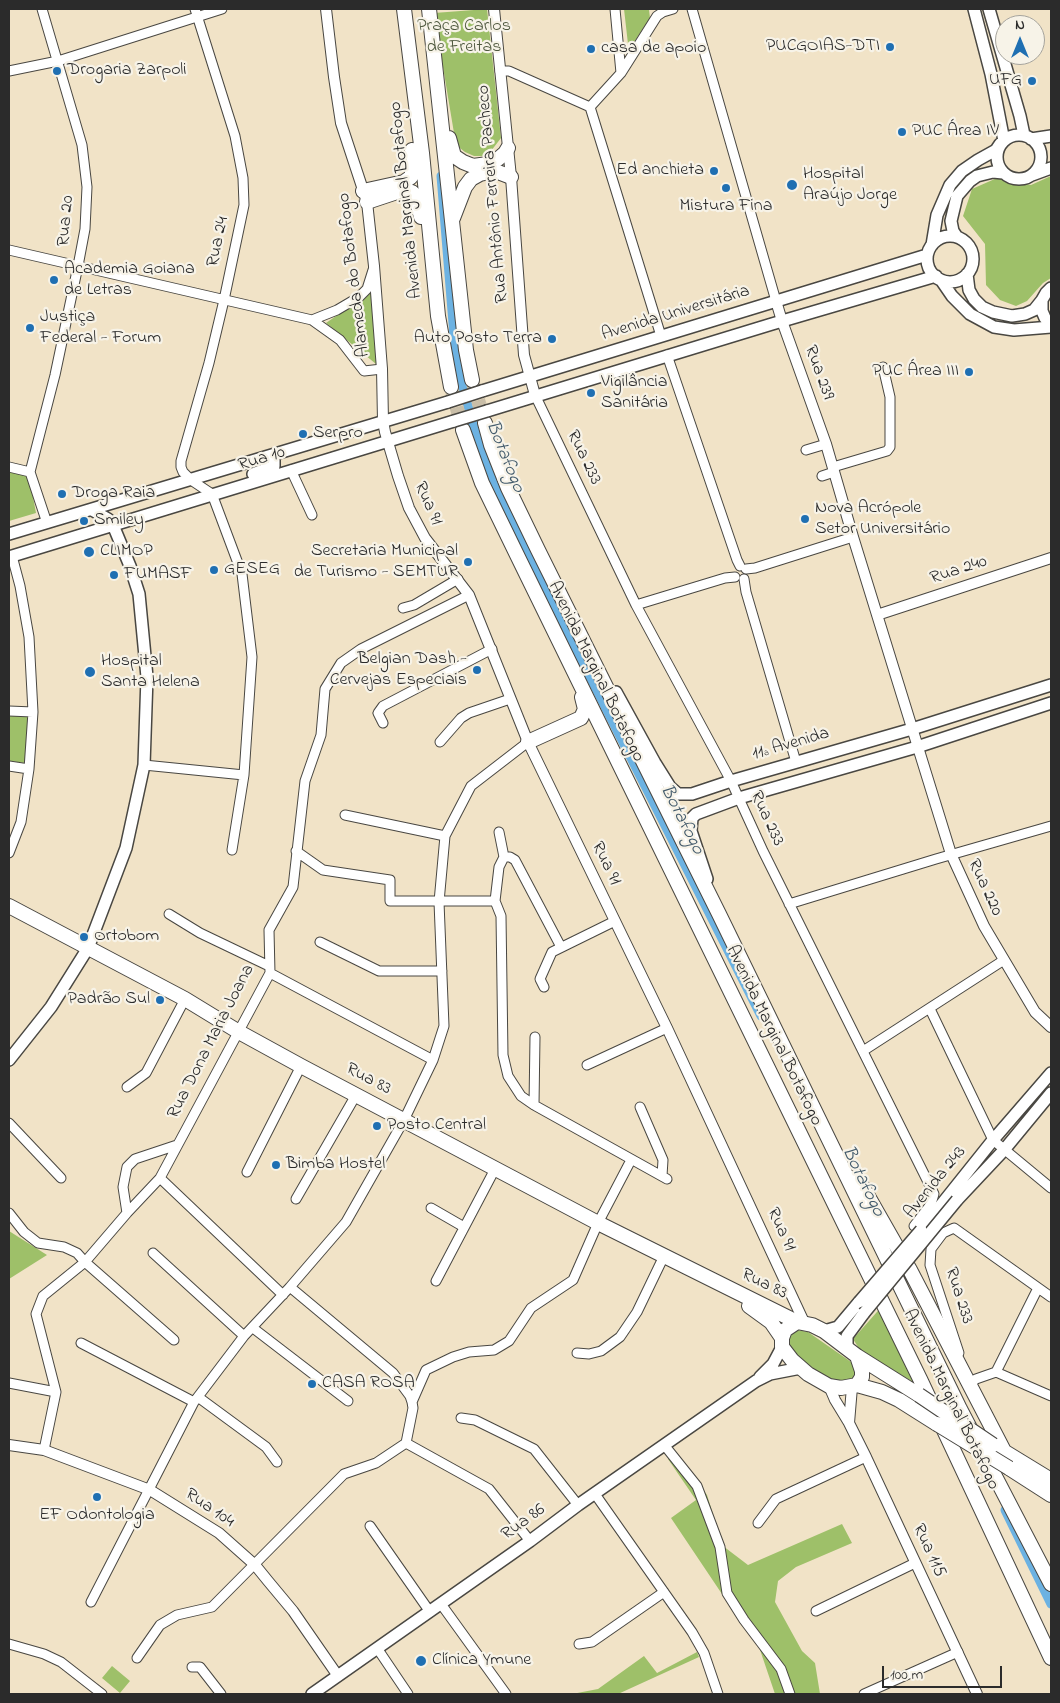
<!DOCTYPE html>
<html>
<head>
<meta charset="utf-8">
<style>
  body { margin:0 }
  #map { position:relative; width:1060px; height:1703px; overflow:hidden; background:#f1e3c7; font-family:"Indie Flower",sans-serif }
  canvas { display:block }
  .frame { position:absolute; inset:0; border:10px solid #2b2b2b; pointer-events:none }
  .north { position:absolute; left:995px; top:15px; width:50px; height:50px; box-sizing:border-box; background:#f7f3e8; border:1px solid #a5a39c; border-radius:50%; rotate:0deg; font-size:14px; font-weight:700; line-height:20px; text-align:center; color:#2b2b2b }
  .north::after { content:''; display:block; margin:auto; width:18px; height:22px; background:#1f6fb2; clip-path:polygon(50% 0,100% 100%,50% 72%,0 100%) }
  .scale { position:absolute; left:882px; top:1666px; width:120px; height:22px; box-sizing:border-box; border:2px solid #2b2b2b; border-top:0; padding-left:6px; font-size:15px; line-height:18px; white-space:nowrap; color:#2b2b2b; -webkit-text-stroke:4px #f7f3e8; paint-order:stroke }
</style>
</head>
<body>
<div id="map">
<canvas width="1060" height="1703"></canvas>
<div class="frame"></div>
<div class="north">N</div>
<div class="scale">100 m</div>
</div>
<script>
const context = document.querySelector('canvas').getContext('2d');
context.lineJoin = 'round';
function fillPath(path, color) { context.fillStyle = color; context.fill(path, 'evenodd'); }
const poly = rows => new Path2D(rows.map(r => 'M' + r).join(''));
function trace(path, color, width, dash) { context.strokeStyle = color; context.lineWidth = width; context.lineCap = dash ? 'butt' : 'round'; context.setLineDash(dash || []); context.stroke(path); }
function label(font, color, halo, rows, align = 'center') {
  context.font = font + ' "Indie Flower",sans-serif'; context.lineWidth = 4.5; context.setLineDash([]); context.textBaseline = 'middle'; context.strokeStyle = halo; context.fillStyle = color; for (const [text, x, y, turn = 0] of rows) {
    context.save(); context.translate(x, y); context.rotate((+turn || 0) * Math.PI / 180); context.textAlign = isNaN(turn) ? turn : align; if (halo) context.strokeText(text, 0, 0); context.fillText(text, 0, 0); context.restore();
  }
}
fillPath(poly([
  [487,9,501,138,491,151,482,156,474,156,465,152,456,145,434,13],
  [624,9,651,9,649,10,650,18,632,45,628,44],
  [1051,176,1051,278,1043,283,1027,301,1016,306,1000,300,986,285,985,244,963,216,972,189,997,178,1031,185],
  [375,289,381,360,376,364,326,323],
  [9,465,29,476,36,513,9,521],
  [9,715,29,715,25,763,9,761],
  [9,1231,47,1255,9,1279],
  [884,1304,923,1388,860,1350,853,1339],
  [797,1330,808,1332,854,1364,858,1373,852,1382,828,1380,787,1348,787,1339],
  [677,1453,707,1495,723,1546,748,1565,842,1524,852,1543,796,1567,778,1581,775,1602,802,1651,815,1663,820,1694,775,1694,757,1641,726,1600,671,1518,696,1500,668,1459],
  [697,1652,699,1657,618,1694,572,1694,598,1689,644,1656,657,1673],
  [112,1666,130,1681,120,1693,102,1678]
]), '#9ec069');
trace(poly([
  [441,176,455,348,459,373,477,439,496,487,523,544,761,1016],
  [1005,1510,1051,1604]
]), '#6cb2e2', 9);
trace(poly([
  [472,380,485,423],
  [451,387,463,430]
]), '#c9bea8', 14, [14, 7]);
const minor = poly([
  [42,9,82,145,87,187,85,229,78,266,55,375,30,472,47,523],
  [195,9,235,136,243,178,244,205,224,300,209,363,181,461,181,467,183,472,191,480,212,494,242,574,252,657,244,775,232,850],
  [615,9,621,73],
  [692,9,776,301],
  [9,71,58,61,222,9],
  [500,71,509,71,590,107],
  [590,107,661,336],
  [590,107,621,73,657,16,663,12,673,9],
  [9,250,312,320,337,310,359,297,367,289,373,270],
  [312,320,340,340,364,371,382,369],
  [667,355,737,560,740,566],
  [535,395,636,605,731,781,763,851,934,1194,931,1204,914,1226],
  [806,450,826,444],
  [9,467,30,472],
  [833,467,887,451,890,447,890,397,883,367],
  [291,470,312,515],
  [822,476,834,472],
  [746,569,755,568,853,537],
  [744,579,746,592,796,762],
  [636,605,725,578,735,577],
  [403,608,414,605,458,579],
  [9,711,33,712],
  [383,723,378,713,383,706,492,649],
  [440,742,461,718,469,713,510,699],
  [144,765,244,775],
  [9,766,29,769],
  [345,815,445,836],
  [499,832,504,857,499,867,495,901,501,916,503,1055,508,1076,521,1096,534,1105,667,1179],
  [296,851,323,870,390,880,390,901,495,901],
  [9,853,21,822,29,769,33,712,29,637,20,586,12,556],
  [504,857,510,857,515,860,561,947],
  [789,904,936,859,1051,826],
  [169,914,200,933,269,966],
  [320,942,379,971,442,971],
  [270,973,433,1060],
  [544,987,540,979,552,952,615,921],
  [930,1009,993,1140,1051,1188],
  [863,1051,1004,960],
  [587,1065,667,1028],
  [127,1087,146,1073,185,999],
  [534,1105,535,1037],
  [640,1107,663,1160,662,1176],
  [9,1123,61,1178],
  [247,1172,301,1066],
  [160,1178,283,1295],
  [296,1199,356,1095],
  [431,1208,464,1227],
  [9,1213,24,1232,38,1243,64,1247,77,1253,85,1262,174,1340],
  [127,1213,123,1187,127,1167,135,1159,177,1145],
  [153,1253,244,1336],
  [436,1281,495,1169],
  [290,1287,393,1373,410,1396,412,1402],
  [253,1328,348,1401],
  [81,1343,194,1402],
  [577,1353,589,1354,601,1351,620,1337,637,1312,664,1256],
  [959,1353,930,1265,931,1249,943,1233,954,1228,1051,1297],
  [996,1372,1038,1288],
  [996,1372,1051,1396],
  [967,1379,969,1384,976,1379,996,1372],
  [9,1383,56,1392],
  [198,1397,266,1447,277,1462],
  [461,1418,475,1420,534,1449,578,1505],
  [406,1443,489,1489,530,1541],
  [665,1446,697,1486,720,1547,727,1593,744,1620,781,1669,790,1694],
  [44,1450,56,1392,36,1314,43,1296,85,1262,127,1213,160,1178,270,973,269,930,293,887,305,781,321,735,325,689,341,663,361,649,469,595],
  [595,1494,692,1632,704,1653,718,1694],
  [758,1523,776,1499,866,1457],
  [370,1526,430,1612],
  [91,1602,194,1402,244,1336,290,1287,346,1222,404,1120,433,1060,444,1026,439,902,445,836,471,786,528,742],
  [441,1604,506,1694],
  [816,1611,915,1563],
  [9,1644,44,1654,61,1662,102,1694],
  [579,1644,592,1642,664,1592],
  [377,1648,408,1694],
  [137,1658,160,1625,177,1615,212,1607,344,1474,376,1463,406,1443,413,1408,412,1402,426,1370,453,1357,469,1352,494,1350,509,1341,531,1308,573,1280,598,1223,631,1160],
  [192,1667,200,1667,221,1694],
  [864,1694,958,1652]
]);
const tertiary = poly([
  [326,9,334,77,341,123,367,202,374,266,382,369,383,421,385,432,398,476,409,508,425,538,469,595,528,742,667,1028,804,1322],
  [494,9,511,177,524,355,535,395],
  [776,301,782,321,826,444,853,537,951,854,984,926,1035,1012,1051,1027],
  [877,615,1051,558],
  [829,1386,835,1400,849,1423,866,1457,977,1694],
  [849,1423,852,1387],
  [9,1445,44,1450,150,1490,219,1533,255,1565,268,1581,293,1611,338,1676]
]);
const secondary = poly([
  [974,9,991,74,1004,141],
  [989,9,1020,116,1024,135],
  '997 157a22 22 0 1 1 44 0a22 22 0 1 1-44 0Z',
  [1031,139,1051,136],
  [1032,175,1051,168],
  '927 259a23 23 0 1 1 46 0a23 23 0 1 1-46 0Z',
  [957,237,953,231,951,221,957,196,970,181,977,176,993,172,1003,173],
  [932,245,937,215,950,185,962,171,978,160,996,150,1000,144],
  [967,274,969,290,974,299,982,307,993,312,1012,316,1025,314,1034,310,1042,300],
  [941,280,952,296,970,314,994,327,1014,330,1051,327],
  [1051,288,1046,293,1042,300,1042,311,1045,318,1051,325],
  [482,391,927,255],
  [487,411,772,324,936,276],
  [253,474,274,466,274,460,271,456],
  [9,534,448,402],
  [9,557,454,421],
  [616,692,655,763,670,787,678,794,692,794,731,781,912,729,1051,685],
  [707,879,691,831,692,818,696,814,739,798,917,747,1051,703],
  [9,1060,51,1007,88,948,126,848,144,765,147,677,139,594,130,566,113,525,108,519,92,510],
  [957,1200,1004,1150,1051,1093],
  [921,1230,993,1140,1051,1073],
  [824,1331,838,1327,859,1302],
  [847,1348,847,1336,864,1313],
  [760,1377,773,1364,782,1347],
  [312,1694,530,1541,578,1505,756,1381,770,1374,801,1368]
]);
const primary = poly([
  [404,9,422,153,438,316,451,387],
  [429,9,466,350,472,380],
  [449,138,454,156,463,162,473,166,488,164,498,159,505,153,508,148],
  [363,191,404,182,411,177,414,164,412,150],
  [367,202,403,190,412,192,416,198,421,217],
  [453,218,465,187,471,179,480,174,489,172,498,172,511,177],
  [485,423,491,445,508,488,538,550,719,914,960,1409,1051,1584],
  [463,430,482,483,517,555,920,1379,1051,1658],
  [528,742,581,718,585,709,582,697],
  [9,906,185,999,239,1032,301,1066,598,1223,797,1322],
  [857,1177,910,1270,1004,1451],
  [749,1306,771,1322,782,1338],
  [797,1322,812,1325,824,1331,857,1356,862,1371,862,1377,857,1385,841,1388,829,1386,808,1374,792,1360,782,1347,782,1338,785,1330,797,1322],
  [857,1356,919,1395],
  [857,1385,882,1392,899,1400,937,1424],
  [997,1447,1051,1480],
  [1009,1468,1051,1495]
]);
trace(minor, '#494742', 11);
trace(tertiary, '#494742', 12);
trace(secondary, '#494742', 14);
trace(primary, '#494742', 16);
trace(minor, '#fff', 9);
trace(tertiary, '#fff', 10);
trace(secondary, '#fff', 11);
trace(primary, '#fff', 14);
const secondaryBridge = poly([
  [448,402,482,391],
  [454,421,487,411],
  [859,1302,921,1230],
  [864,1313,957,1200]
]);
const primaryBridge = poly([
  [919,1395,993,1445],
  [937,1424,1009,1468]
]);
trace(secondaryBridge, '#494742', 14, []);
trace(primaryBridge, '#494742', 16, []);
trace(secondaryBridge, '#fff', 11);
trace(primaryBridge, '#fff', 14);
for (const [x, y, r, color] of [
  [890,47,5,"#1f6fb2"],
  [591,49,5,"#1f6fb2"],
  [57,71,5,"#1f6fb2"],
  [1032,81,5,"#1f6fb2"],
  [902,132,5,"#1f6fb2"],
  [714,171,5,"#1f6fb2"],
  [792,185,6,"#1f6fb2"],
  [726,188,5,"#1f6fb2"],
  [54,280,5,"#1f6fb2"],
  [30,328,5,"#1f6fb2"],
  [552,339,5,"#1f6fb2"],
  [969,372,5,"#1f6fb2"],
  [591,393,5,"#1f6fb2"],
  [303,434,5,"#1f6fb2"],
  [62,494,5,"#1f6fb2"],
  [805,519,5,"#1f6fb2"],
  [84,521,5,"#1f6fb2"],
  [89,552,6,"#1f6fb2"],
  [468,562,5,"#1f6fb2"],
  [214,570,5,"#1f6fb2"],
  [114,575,5,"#1f6fb2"],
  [477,670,5,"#1f6fb2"],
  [90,672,6,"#1f6fb2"],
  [84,937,5,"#1f6fb2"],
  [160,1000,5,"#1f6fb2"],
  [377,1126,5,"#1f6fb2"],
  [276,1165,5,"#1f6fb2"],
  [312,1384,5,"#1f6fb2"],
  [97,1497,5,"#1f6fb2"],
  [421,1661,6,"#1f6fb2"]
]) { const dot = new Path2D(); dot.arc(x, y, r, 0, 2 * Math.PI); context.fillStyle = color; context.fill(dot); trace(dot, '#f7f3e8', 2); }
label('18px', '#4e583e', '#f7f3e8', [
  ["Praça Carlos",464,27],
  ["de Freitas",464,48]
]);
label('18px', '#2b2b2b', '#f7f3e8', [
  ["PUCGOIAS-DTI",880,47,"right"],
  ["casa de apoio",601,49],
  ["Drogaria Zarpoli",67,71],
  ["UFG",1022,81,"right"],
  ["PUC Área IV",912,132],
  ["Ed anchieta",704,171,"right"],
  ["Hospital",803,175],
  ["Araújo Jorge",803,196],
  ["Mistura Fina",726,207,"center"],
  ["Academia Goiana",64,270],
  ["de Letras",64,291],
  ["Justiça",40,318],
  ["Federal - Forum",40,339],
  ["Auto Posto Terra",542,339,"right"],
  ["PUC Área III",959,372,"right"],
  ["Vigilância",601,383],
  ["Sanitária",601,404],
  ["Serpro",313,434],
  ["Droga Raia",72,494],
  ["Nova Acrópole",815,509],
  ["Setor Universitário",815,530],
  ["Smiley",94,521],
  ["CLIMOP",100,552],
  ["Secretaria Municipal",458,552,"right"],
  ["de Turismo - SEMTUR",458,573,"right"],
  ["GESEG",224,570],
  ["FUMASF",124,575],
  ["Belgian Dash -",467,660,"right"],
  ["Cervejas Especiais",467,681,"right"],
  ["Hospital",101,662],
  ["Santa Helena",101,683],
  ["Ortobom",94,937],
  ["Padrão Sul",150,1000,"right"],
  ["Posto Central",387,1126],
  ["Bimba Hostel",286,1165],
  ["CASA ROSA",322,1384],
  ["EF Odontologia",97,1516,"center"],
  ["Clínica Ymune",432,1661]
], 'left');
label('18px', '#2b2b2b', '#f7f3e8', [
  ["Rua Antônio Ferreira Pacheco",494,194,-95],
  ["Avenida Marginal Botafogo",407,200,-96],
  ["Rua 20",67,221,-85],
  ["Rua 24",219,242,-78],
  ["Alameda do Botafogo",355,275,-97],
  ["Avenida Universitária",676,314,-17],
  ["Rua 239",818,373,70],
  ["Rua 233",583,458,64],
  ["Rua 10",262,460,-17],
  ["Rua 91",427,504,66],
  ["Rua 240",959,571,-18],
  ["Avenida Marginal Botafogo",595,672,64],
  ["11ª Avenida",791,745,-16],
  ["Rua 233",766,819,65],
  ["Rua 91",605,864,64],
  ["Rua 220",984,888,65],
  ["Avenida Marginal Botafogo",773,1036,64],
  ["Rua Dona Maria Joana",212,1042,-63],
  ["Rua 83",368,1080,28],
  ["Avenida 243",936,1183,-51],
  ["Rua 91",780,1230,65],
  ["Rua 83",764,1285,26],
  ["Rua 233",958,1296,72],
  ["Avenida Marginal Botafogo",950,1400,64],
  ["Rua 104",209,1509,34],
  ["Rua 86",524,1523,-36],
  ["Rua 115",928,1551,65]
]);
label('italic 19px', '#425a6b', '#f7f3e8', [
  ["Botafogo",504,457,68],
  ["Botafogo",681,820,63],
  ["Botafogo",862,1182,64]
]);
</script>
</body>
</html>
